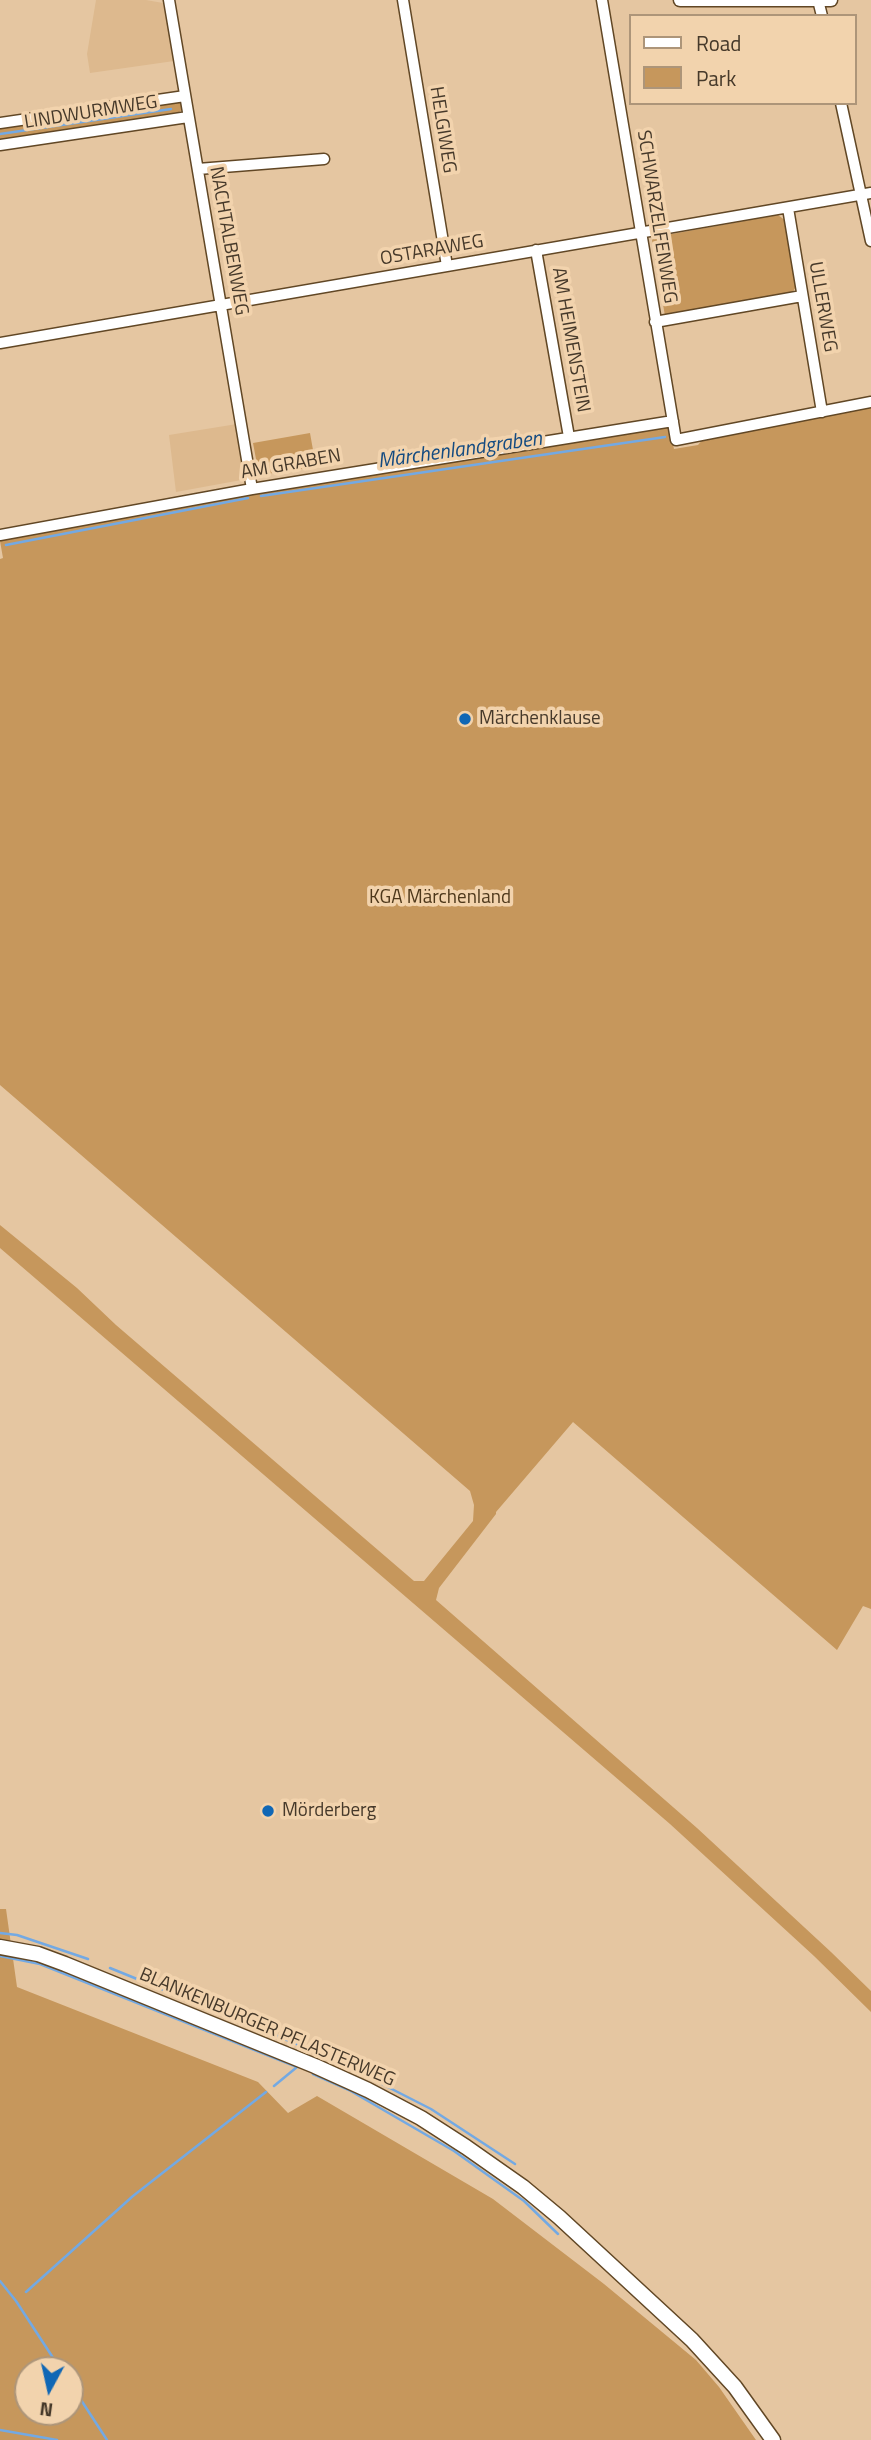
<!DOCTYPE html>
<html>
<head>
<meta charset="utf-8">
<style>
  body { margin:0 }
  #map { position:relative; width:871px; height:2440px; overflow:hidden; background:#e5c6a1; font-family:"Titillium Web",sans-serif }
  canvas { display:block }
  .legend { position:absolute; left:629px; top:14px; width:228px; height:91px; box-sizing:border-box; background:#f2d3ad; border:2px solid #ad9579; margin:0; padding:9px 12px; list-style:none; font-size:21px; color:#46392a }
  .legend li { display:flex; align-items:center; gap:14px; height:35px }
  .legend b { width:35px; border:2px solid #ad9579 }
  .north { position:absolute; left:14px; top:2356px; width:70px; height:70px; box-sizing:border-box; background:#f2d3ad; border:2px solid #ad9579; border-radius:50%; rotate:188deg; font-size:19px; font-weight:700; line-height:28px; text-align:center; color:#46392a }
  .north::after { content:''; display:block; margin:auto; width:24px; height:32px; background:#1067b5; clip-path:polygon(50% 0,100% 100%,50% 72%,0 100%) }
</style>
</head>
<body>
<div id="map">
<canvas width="871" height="2440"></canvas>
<ul class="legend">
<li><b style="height:9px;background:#fff"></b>Road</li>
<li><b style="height:19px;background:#c6975c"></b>Park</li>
</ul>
<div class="north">N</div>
</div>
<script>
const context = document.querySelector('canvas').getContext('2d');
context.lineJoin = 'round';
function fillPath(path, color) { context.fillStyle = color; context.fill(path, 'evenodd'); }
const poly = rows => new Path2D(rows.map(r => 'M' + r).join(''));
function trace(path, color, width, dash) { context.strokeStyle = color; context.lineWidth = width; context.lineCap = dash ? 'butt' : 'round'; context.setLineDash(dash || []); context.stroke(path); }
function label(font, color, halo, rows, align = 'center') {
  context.font = font + ' "Titillium Web",sans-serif'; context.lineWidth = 7; context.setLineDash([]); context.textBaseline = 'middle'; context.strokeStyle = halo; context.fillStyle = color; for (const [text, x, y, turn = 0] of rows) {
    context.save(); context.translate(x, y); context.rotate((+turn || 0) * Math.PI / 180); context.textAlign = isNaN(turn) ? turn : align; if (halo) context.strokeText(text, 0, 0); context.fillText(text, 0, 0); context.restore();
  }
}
fillPath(poly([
  [96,0,146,0,163,3,174,61,90,73,87,54],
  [237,424,247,479,176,492,169,435]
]), '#ddb98e');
fillPath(poly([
  [181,102,182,110,179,112,0,141,0,126],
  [778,215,786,221,797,285,792,293,665,316,652,240,655,237],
  [871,407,871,1609,863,1606,837,1650,573,1422,496,1512,496,1514,439,1588,436,1600,697,1828,831,1952,871,1991,871,2012,814,1956,670,1824,0,1248,0,1225,77,1288,116,1325,414,1581,424,1581,473,1521,474,1505,470,1491,0,1085,0,559,3,558,0,541,250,493,669,425,674,449,698,445,703,439],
  [310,433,316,467,259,475,253,443],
  [0,1909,6,1909,17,1987,258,2082,288,2113,317,2096,493,2199,604,2284,696,2360,719,2387,756,2440,0,2440],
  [28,2370,70,2370,70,2412,28,2412]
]), '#c6975c');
trace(poly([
  [0,134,171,109],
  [261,496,665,437],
  [6,545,248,498],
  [0,1933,17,1935,88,1959],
  [0,1956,40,1964,297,2067,274,2086],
  [110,1968,314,2051],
  [331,2058,431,2109,515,2164],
  [313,2074,349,2090,454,2151,524,2201,558,2234],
  [0,2281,16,2301,61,2370],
  [26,2292,133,2196,266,2092],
  [70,2383,107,2440],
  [0,2430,57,2440]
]), '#73a9e3', 2.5);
const minor = poly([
  [169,0,252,489],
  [403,0,447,266],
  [602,0,676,440,871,402],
  [818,0,822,16],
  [841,103,871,241],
  [0,123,185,96],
  [0,145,188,117],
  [198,169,324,159],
  [788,208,822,412],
  [536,250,569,437],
  [655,322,802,296],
  [0,343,871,193],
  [0,535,252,489,673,421]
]);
const tertiary = poly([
  [680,0,831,0]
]);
const secondary = poly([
  [0,1947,38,1954,65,1964,315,2066,368,2090,421,2118,466,2147,523,2187,559,2217,692,2340,735,2387,773,2440]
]);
trace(minor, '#614725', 13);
trace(tertiary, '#614725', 15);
trace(secondary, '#614725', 17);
trace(minor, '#fff', 10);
trace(tertiary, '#fff', 12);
trace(secondary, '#fff', 14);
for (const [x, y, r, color] of [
  [465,719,7,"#1067b5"],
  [268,1811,7,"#1067b5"]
]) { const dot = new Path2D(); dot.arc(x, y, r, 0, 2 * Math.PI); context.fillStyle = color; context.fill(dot); trace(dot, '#f2d3ad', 2.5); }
label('19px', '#46392a', '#f2d3ad', [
  ["LINDWURMWEG",91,113,-9],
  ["HELGIWEG",442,130,81],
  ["SCHWARZELFENWEG",656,217,81],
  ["NACHTALBENWEG",228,241,80],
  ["OSTARAWEG",432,251,-10],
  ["ULLERWEG",822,307,80],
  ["AM HEIMENSTEIN",570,340,80],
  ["AM GRABEN",291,465,-10],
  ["BLANKENBURGER PFLASTERWEG",267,2028,23]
]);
label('19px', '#46392a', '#f2d3ad', [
  ["Märchenklause",479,719],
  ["Mörderberg",282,1811]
], 'left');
label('19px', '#4d371a', '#f2d3ad', [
  ["KGA Märchenland",440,898]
]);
label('italic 21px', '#144b81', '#f2d3ad', [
  ["Märchenlandgraben",460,451,-8]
]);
</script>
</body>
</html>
